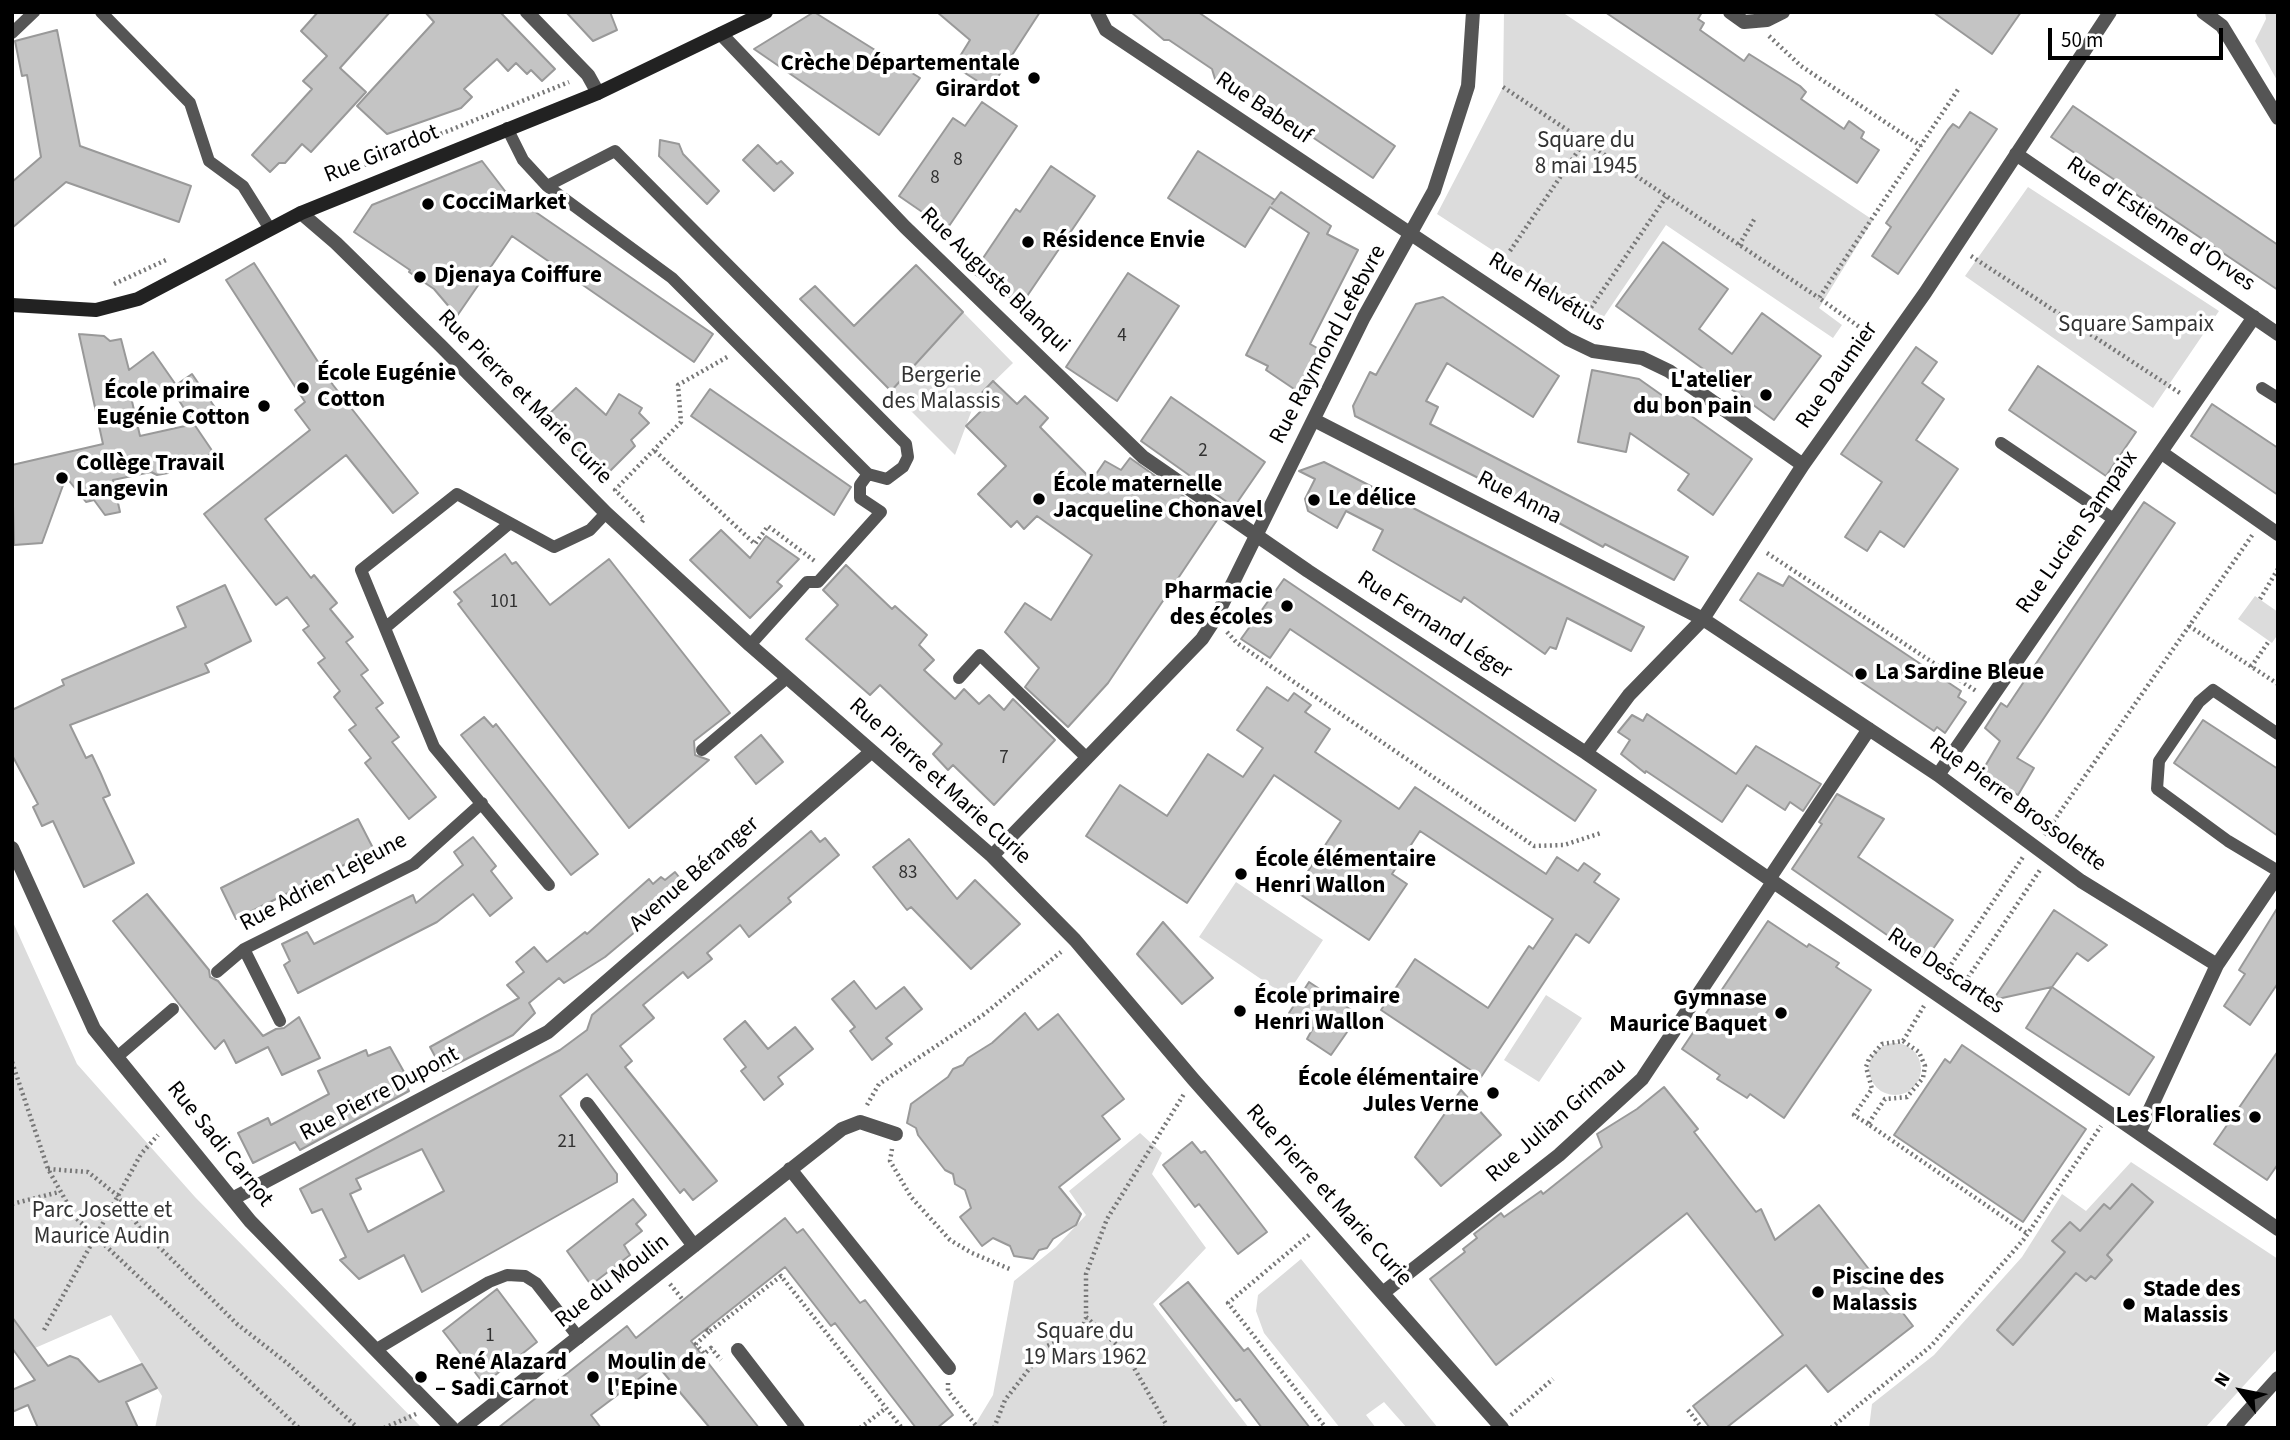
<!DOCTYPE html>
<html>
<head>
<meta charset="utf-8">
<style>
  body { margin:0 }
  #map { position:relative; width:2290px; height:1440px; overflow:hidden; background:#fff; font-family:"Source Sans 3",sans-serif }
  canvas { display:block }
  .frame { position:absolute; inset:0; border:14px solid #000; pointer-events:none }
  .north { position:absolute; left:2206px; top:1356px; width:70px; height:70px; -webkit-text-stroke:5px #fff; paint-order:stroke; rotate:302deg; font-size:19px; font-weight:700; line-height:28px; text-align:center; color:#000 }
  .north::after { content:''; display:block; margin:auto; width:24px; height:32px; background:#000; clip-path:polygon(50% 0,100% 100%,50% 72%,0 100%) }
  .scale { position:absolute; left:2048px; top:28px; width:175px; height:32px; box-sizing:border-box; border:4px solid #000; border-top:0; padding-left:9px; font-size:21px; line-height:24px; white-space:nowrap; color:#000; -webkit-text-stroke:5px #fff; paint-order:stroke }
</style>
</head>
<body>
<div id="map">
<canvas width="2290" height="1440"></canvas>
<div class="frame"></div>
<div class="north">N</div>
<div class="scale">50 m</div>
</div>
<script>
const context = document.querySelector('canvas').getContext('2d');
context.lineJoin = 'round';
function fillPath(path, color) { context.fillStyle = color; context.fill(path, 'evenodd'); }
const poly = rows => new Path2D(rows.map(r => 'M' + r).join(''));
function trace(path, color, width, dash) { context.strokeStyle = color; context.lineWidth = width; context.lineCap = dash ? 'butt' : 'round'; context.setLineDash(dash || []); context.stroke(path); }
function label(font, color, halo, rows, align = 'center') {
  context.font = font + ' "Source Sans 3",sans-serif'; context.lineWidth = 7; context.setLineDash([]); context.textBaseline = 'middle'; context.strokeStyle = halo; context.fillStyle = color; for (const [text, x, y, turn = 0] of rows) {
    context.save(); context.translate(x, y); context.rotate((+turn || 0) * Math.PI / 180); context.textAlign = isNaN(turn) ? turn : align; if (halo) context.strokeText(text, 0, 0); context.fillText(text, 0, 0); context.restore();
  }
}
fillPath(poly([
  [1504,12,1562,12,1873,220,1819,308,1842,325,1833,338,1666,225,1601,321,1437,214,1503,87],
  [2265,12,2278,12,2278,82,2255,41,2266,19],
  [2028,187,2219,311,2153,408,1965,276],
  [963,312,1013,363,976,399,955,455,891,391],
  [2255,596,2278,612,2278,634,2272,643,2238,619],
  [1236,882,1323,940,1286,996,1199,937],
  [12,920,77,1064,195,1197,422,1428,155,1428,162,1396,111,1315,35,1348,12,1317],
  [1546,995,1582,1018,1539,1082,1504,1060],
  '1869 1069a26 26 0 1 1 52 0a26 26 0 1 1-52 0Z',
  [1140,1133,1162,1153,1152,1174,1206,1248,1153,1304,1249,1428,973,1428,993,1395,1014,1281,1056,1247,1086,1215,1069,1191],
  [2131,1162,2278,1259,2278,1348,2205,1428,1869,1428,1872,1404,1934,1355,2022,1257,2062,1194,2086,1211],
  [1301,1259,1438,1428,1407,1428,1384,1402,1366,1415,1376,1428,1340,1428,1264,1333,1256,1311,1258,1295]
]), '#dcdcdc');
const building = poly([
  [318,12,390,12,340,68,366,92,311,152,302,144,285,163,279,163,270,172,252,155,312,89,303,81,327,56,301,31,318,12],
  [425,12,500,12,555,69,542,81,531,70,527,74,516,63,508,71,497,59,464,89,472,97,461,108,387,134,357,106,434,22,425,12],
  [566,12,610,12,617,30,593,41,566,12],
  [814,12,920,78,879,135,754,49,814,12],
  [937,12,1040,12,990,89,954,66,970,40,937,12],
  [1131,12,1198,12,1395,146,1373,178,1290,122,1274,119,1269,109,1251,95,1229,80,1215,79,1212,69,1169,40,1164,40,1131,12],
  [1605,12,1702,12,1698,19,1704,23,1700,30,1744,61,1749,54,1800,86,1806,92,1801,99,1844,129,1849,121,1864,132,1861,138,1879,150,1857,183,1605,12],
  [1933,12,2021,12,1992,54,1933,12],
  [57,30,80,146,191,186,179,222,66,182,12,228,12,182,41,157,27,75,22,76,15,41,57,30],
  [982,102,1017,126,947,229,899,196,953,118,965,126,982,102],
  [2073,106,2278,245,2278,290,2051,137,2073,106],
  [1970,112,1997,129,1898,274,1872,256,1891,227,1886,223,1948,130,1953,124,1959,128,1970,112],
  [660,140,679,144,683,154,719,191,707,204,659,156,660,140],
  [758,145,777,164,781,161,793,173,774,191,743,160,758,145],
  [1198,151,1275,200,1272,204,1281,192,1331,226,1327,234,1358,250,1310,344,1319,349,1297,391,1266,370,1268,366,1246,355,1309,233,1270,207,1245,247,1168,198,1198,151],
  [482,161,505,191,713,334,694,362,512,236,457,316,434,289,409,272,410,270,354,232,372,205,482,161],
  [1051,166,1095,196,1021,305,973,273,1016,209,1020,212,1051,166],
  [1663,242,1728,289,1699,329,1732,354,1762,313,1821,356,1774,420,1616,306,1663,242],
  [254,263,333,385,418,493,393,513,346,455,265,519,311,578,314,575,337,603,330,609,353,637,346,642,368,670,361,675,383,703,376,708,399,737,392,742,436,797,409,819,365,763,371,758,349,730,356,725,334,697,340,691,318,663,325,658,303,630,309,626,287,597,276,605,204,514,310,430,295,410,305,402,226,280,254,263],
  [916,265,963,312,891,391,800,299,815,286,854,326,916,265],
  [1128,273,1179,306,1117,401,1066,367,1128,273],
  [1443,297,1559,376,1533,417,1447,363,1426,401,1438,407,1430,424,1688,557,1674,580,1605,544,1603,547,1535,510,1536,507,1355,416,1353,406,1370,372,1376,375,1416,304,1443,297],
  [79,334,104,336,110,341,121,339,129,370,153,352,176,385,192,374,216,409,194,424,213,452,199,462,171,468,168,473,157,475,151,472,113,480,120,512,105,515,94,500,86,502,66,477,42,543,14,545,12,465,103,444,79,334],
  [171,388,194,424,140,436,131,397,171,388],
  [1916,347,1937,362,1922,383,1944,399,1916,440,1958,469,1904,547,1880,531,1867,551,1845,537,1882,482,1841,454,1916,347],
  [2038,366,2136,432,2106,476,2009,410,2038,366],
  [1592,370,1639,379,1752,459,1713,515,1678,490,1689,474,1630,433,1626,452,1578,442,1592,370],
  [993,381,1017,404,1025,396,1048,418,1040,427,1092,480,1105,461,1121,470,1130,458,1217,520,1108,683,1068,727,1025,687,1039,668,1005,632,1025,603,1051,620,1092,555,1037,516,1024,529,1017,521,1011,527,978,494,1006,466,966,426,984,408,976,399,993,381],
  [576,388,606,415,619,394,642,408,639,413,649,423,631,440,635,446,605,476,545,418,576,388],
  [710,389,851,487,834,515,691,416,710,389],
  [1171,397,1265,462,1234,507,1141,441,1171,397],
  [2212,404,2278,448,2278,495,2191,436,2212,404],
  [1324,462,1644,627,1631,651,1567,618,1556,649,1550,647,1545,654,1464,597,1461,602,1373,550,1383,530,1346,511,1337,528,1308,511,1305,499,1315,479,1299,471,1324,462],
  [2144,502,2175,523,2017,758,2034,768,2018,795,1981,773,2000,741,1985,728,2001,703,2007,707,2144,502],
  [721,530,750,558,766,536,799,559,777,582,782,586,750,618,690,560,721,530],
  [505,554,512,564,516,562,550,605,609,559,730,713,694,741,695,755,709,760,629,828,458,604,462,601,454,592,505,554],
  [846,565,892,609,895,606,927,635,919,645,934,660,924,670,955,699,964,689,979,704,989,695,1004,710,1013,699,1055,740,994,805,953,765,948,770,933,754,942,744,880,685,870,695,806,639,838,605,823,590,846,565],
  [1758,573,1783,586,1789,576,1961,691,1958,697,1966,702,1945,733,1937,727,1934,731,1740,600,1758,573],
  [1284,579,1596,790,1575,821,1290,629,1270,658,1241,639,1284,579],
  [225,585,251,641,205,664,209,672,70,725,86,758,92,755,101,774,110,795,103,798,134,863,84,887,53,821,42,826,33,807,38,804,12,755,12,710,64,685,62,680,186,627,177,607,225,585],
  [1267,687,1288,701,1294,693,1311,705,1305,712,1330,729,1315,752,1399,809,1415,787,1546,874,1557,857,1578,871,1584,863,1600,874,1594,882,1619,899,1589,943,1576,934,1481,1077,1381,1010,1415,959,1488,1008,1529,946,1533,949,1553,919,1420,831,1392,874,1407,884,1369,940,1295,891,1341,821,1274,775,1187,903,1086,836,1120,785,1167,816,1208,754,1243,777,1263,748,1237,730,1267,687],
  [1647,714,1736,774,1756,746,1821,784,1803,811,1790,802,1785,810,1747,785,1722,822,1646,771,1645,773,1621,754,1630,740,1618,732,1632,715,1643,721,1647,714],
  [484,717,493,727,496,724,598,854,571,875,461,735,484,717],
  [2203,720,2278,769,2278,836,2174,763,2203,720],
  [761,735,783,762,756,784,735,757,761,735],
  [1837,794,1884,819,1858,857,1953,920,1926,959,1900,944,1792,869,1822,824,1819,822,1837,794],
  [358,819,374,850,236,919,221,888,358,819],
  [811,831,820,842,825,838,839,855,788,898,791,902,749,937,740,925,707,953,712,959,688,978,683,972,643,1005,654,1018,620,1046,632,1061,625,1067,717,1181,693,1200,684,1189,680,1193,587,1074,560,1096,617,1174,617,1182,422,1292,404,1255,359,1279,340,1260,346,1257,322,1209,312,1213,300,1189,560,1050,587,1030,592,1015,811,831],
  [422,1149,444,1191,368,1232,350,1194,361,1189,356,1179,422,1149],
  [473,837,496,866,491,871,512,898,490,916,473,894,437,922,298,993,284,965,290,961,282,944,307,932,314,944,413,895,416,903,463,865,454,852,473,837],
  [909,839,957,899,975,880,1020,924,971,969,911,907,907,910,873,867,909,839],
  [675,872,687,887,640,923,642,926,605,957,564,983,559,978,529,1003,535,1013,513,1035,443,1071,430,1047,519,998,507,985,524,972,516,962,534,947,547,962,585,932,587,934,649,879,653,884,661,877,665,880,675,872],
  [147,894,209,970,210,977,218,981,263,1036,276,1029,284,1028,299,1017,320,1058,282,1075,268,1047,236,1063,224,1040,215,1049,113,921,147,894],
  [2278,907,2278,983,2250,1025,2224,1006,2245,974,2239,970,2278,907],
  [2054,910,2107,945,2088,961,2077,953,2052,987,2154,1057,2129,1095,2026,1028,2052,987,1993,1000,2054,910],
  [1768,921,1807,947,1809,944,1839,963,1836,967,1871,990,1784,1118,1750,1094,1747,1098,1717,1079,1720,1075,1682,1049,1768,921],
  [1163,922,1213,978,1182,1004,1137,954,1163,922],
  [854,981,876,1009,904,987,922,1009,886,1038,892,1044,872,1060,850,1031,855,1027,832,999,854,981],
  [1309,982,1359,1015,1331,1055,1307,1039,1313,1028,1289,1013,1309,982],
  [1025,1013,1038,1030,1058,1014,1124,1099,1102,1116,1120,1139,1059,1187,1081,1214,1076,1225,1053,1239,1047,1248,1039,1250,1033,1259,1014,1256,1010,1246,993,1238,982,1246,960,1217,971,1208,965,1190,955,1184,953,1174,945,1170,918,1135,916,1128,907,1123,911,1104,948,1077,953,1069,963,1065,968,1058,992,1043,1025,1013],
  [745,1021,768,1049,795,1027,813,1049,778,1077,783,1084,764,1100,741,1071,746,1067,724,1039,745,1021],
  [1962,1045,2086,1129,2023,1222,1894,1135,1945,1059,1950,1063,1962,1045],
  [390,1047,408,1079,404,1081,409,1091,300,1150,295,1142,253,1163,238,1133,268,1118,271,1125,329,1094,318,1071,366,1050,368,1056,390,1047],
  [2278,1051,2278,1164,2267,1180,2214,1144,2278,1051],
  [1664,1087,1698,1129,1694,1132,1756,1212,1761,1209,1775,1240,1819,1205,1913,1326,1828,1392,1806,1365,1726,1428,1710,1428,1693,1406,1783,1335,1687,1213,1496,1365,1430,1279,1465,1252,1463,1249,1477,1238,1474,1234,1501,1213,1504,1217,1541,1191,1543,1194,1602,1147,1597,1134,1637,1109,1664,1087],
  [1461,1090,1501,1135,1441,1186,1415,1157,1461,1090],
  [1192,1142,1201,1153,1205,1151,1267,1232,1238,1254,1199,1204,1195,1207,1163,1165,1192,1142],
  [2132,1184,2153,1202,2107,1255,2112,1260,2095,1279,2091,1276,2086,1281,2076,1273,2013,1345,1997,1330,2065,1252,2052,1241,2070,1222,2080,1231,2104,1204,2110,1209,2132,1184],
  [633,1199,646,1215,636,1224,642,1231,624,1245,630,1255,591,1285,567,1251,633,1199],
  [785,1218,797,1233,803,1229,860,1303,865,1300,953,1415,937,1428,916,1428,835,1323,831,1326,785,1267,691,1341,759,1428,710,1428,657,1365,591,1415,601,1428,498,1428,627,1326,636,1338,785,1218],
  [1188,1282,1244,1351,1248,1348,1310,1428,1262,1428,1240,1399,1236,1401,1160,1304,1188,1282],
  [497,1289,537,1342,484,1384,443,1331,497,1289],
  [12,1317,48,1366,70,1356,78,1359,99,1382,142,1364,157,1388,126,1402,138,1428,38,1428,28,1405,12,1412,12,1390,35,1380,12,1348,12,1317]
]);
fillPath(building, '#c4c4c4');
trace(building, '#999', 2);
trace(poly([
  [1769,36,1801,66,1921,146],
  [1503,87,1819,298],
  [354,169,569,82],
  [1739,245,1755,218],
  [1510,251,1584,142],
  [1971,256,2180,393],
  [114,284,166,260],
  [1588,312,1666,197],
  [1872,336,1819,298,1959,88],
  [655,451,755,544,768,526,816,562],
  [642,522,644,519,615,490,681,422,678,385,729,356],
  [1767,553,1976,691],
  [2260,599,2278,569],
  [2189,626,2278,684],
  [1227,632,1237,643,1534,846,1564,845,1601,833],
  [2251,667,2269,641],
  [2044,835,2253,534],
  [1942,978,2023,857],
  [1959,991,2040,870],
  [1903,1041,1919,1052,1925,1066,1923,1078,1907,1097,1885,1099,1868,1124,2028,1234],
  [12,1062,48,1169,75,1217,299,1428],
  [867,1105,879,1084,983,1015,1061,952],
  [1868,1124,1854,1115,1872,1089,1866,1067,1869,1059,1882,1044,1903,1041,1924,1006],
  [892,1149,890,1161,911,1197,950,1240,972,1253,1012,1270],
  [48,1169,88,1172,118,1196,139,1227,237,1324,287,1363,358,1428],
  [12,1204,59,1192],
  [1309,1235,1228,1303,1326,1428],
  [670,1284,683,1300],
  [706,1329,709,1332,781,1276,902,1428],
  [44,1330,141,1154,158,1135],
  [709,1332,696,1344,704,1354,711,1348,721,1360],
  [948,1383,948,1391,978,1428],
  [1688,1410,1702,1428],
  [1511,1415,1553,1379],
  [384,1428,416,1414],
  [860,1428,886,1408],
  [994,1428,1005,1400,1047,1346,1081,1331,1086,1318],
  [1165,1428,1166,1424,1125,1352,1086,1317,1086,1274,1107,1219,1184,1094],
  [1831,1428,1931,1346,2024,1239,2101,1126]
]), '#777', 4.5, [2, 3.5]);
trace(poly([
  [101,12,190,103,209,161,243,186,270,229],
  [12,33,34,12],
  [507,128,523,160,547,186,615,151,906,444,908,457,903,467,887,479,868,474,860,485,860,498,881,512,818,582,807,582,750,645],
  [547,186,672,278,868,474],
  [2262,388,2278,398],
  [2001,443,2115,520],
  [385,628,510,523],
  [959,678,980,655,1087,758],
  [2278,734,2213,690,2199,702,2159,761,2157,789,2228,841,2278,871],
  [702,750,787,678],
  [549,885,434,747,361,570,457,494,554,547,590,530,606,513],
  [244,949,280,1021],
  [217,972,244,949,414,864,482,803],
  [117,1057,173,1009],
  [377,1349,489,1282,507,1275,525,1276,536,1283,579,1338]
]), '#555', 12);
trace(poly([
  [527,12,588,75,598,93],
  [1097,12,1106,30,1568,339,1593,351,1642,358,1669,371,1803,465],
  [1730,12,1744,22,1767,20,1783,12],
  [2203,12,2222,26,2278,118],
  [721,34,905,227,1143,457,1308,571,1586,753,2278,1229],
  [2016,154,2278,334],
  [301,213,336,243,441,346,606,513,750,645,992,856,1075,940,1193,1079,1502,1428],
  [1314,420,1703,619,1938,775,2081,881,2217,965],
  [2162,453,2278,534],
  [1586,753,1629,695,1703,619,1803,465,1925,293,2110,12],
  [1938,775,2254,317],
  [12,848,94,1029,250,1221,452,1428],
  [992,856,1202,639,1215,619,1364,317,1434,191,1468,86,1473,12],
  [1769,879,1869,729],
  [587,1104,694,1246],
  [2139,1133,2217,965,2278,875],
  [790,1169,949,1368],
  [234,1198,548,1032,871,752],
  [1384,1292,1559,1155,1642,1079,1773,882],
  [738,1350,798,1428],
  [463,1428,842,1129,860,1122,896,1134],
  [2233,1428,2278,1378]
]), '#555', 14);
trace(poly([
  [12,305,96,310,138,299,301,213,598,93,766,12]
]), '#222', 14);
for (const [x, y, r, color] of [
  [1034,78,7,"#000"],
  [428,204,7,"#000"],
  [1028,242,7,"#000"],
  [420,277,7,"#000"],
  [303,388,7,"#000"],
  [1766,395,7,"#000"],
  [264,406,7,"#000"],
  [62,478,7,"#000"],
  [1039,499,7,"#000"],
  [1314,500,7,"#000"],
  [1287,606,7,"#000"],
  [1861,674,7,"#000"],
  [1241,874,7,"#000"],
  [1240,1011,7,"#000"],
  [1781,1013,7,"#000"],
  [1493,1093,7,"#000"],
  [2255,1117,7,"#000"],
  [1818,1292,7,"#000"],
  [2129,1304,7,"#000"],
  [421,1377,7,"#000"],
  [593,1377,7,"#000"]
]) { const dot = new Path2D(); dot.arc(x, y, r, 0, 2 * Math.PI); context.fillStyle = color; context.fill(dot); trace(dot, '#fff', 2.5); }
label('19px', '#313131', null, [
  ["8",958,161],
  ["8",935,179],
  ["4",1122,337],
  ["2",1203,452],
  ["101",504,603],
  ["7",1004,759],
  ["83",908,874],
  ["21",567,1143],
  ["1",490,1337]
]);
label('bold 23px', '#000', '#fff', [
  ["Crèche Départementale",1020,65,"right"],
  ["Girardot",1020,91,"right"],
  ["CocciMarket",442,204],
  ["Résidence Envie",1042,242],
  ["Djenaya Coiffure",434,277],
  ["École Eugénie",317,375],
  ["Cotton",317,401],
  ["L'atelier",1752,382,"right"],
  ["du bon pain",1752,408,"right"],
  ["École primaire",250,393,"right"],
  ["Eugénie Cotton",250,419,"right"],
  ["Collège Travail",76,465],
  ["Langevin",76,491],
  ["École maternelle",1053,486],
  ["Jacqueline Chonavel",1053,512],
  ["Le délice",1328,500],
  ["Pharmacie",1273,593,"right"],
  ["des écoles",1273,619,"right"],
  ["La Sardine Bleue",1875,674],
  ["École élémentaire",1255,861],
  ["Henri Wallon",1255,887],
  ["École primaire",1254,998],
  ["Henri Wallon",1254,1024],
  ["Gymnase",1767,1000,"right"],
  ["Maurice Baquet",1767,1026,"right"],
  ["École élémentaire",1479,1080,"right"],
  ["Jules Verne",1479,1106,"right"],
  ["Les Floralies",2241,1117,"right"],
  ["Piscine des",1832,1279],
  ["Malassis",1832,1305],
  ["Stade des",2143,1291],
  ["Malassis",2143,1317],
  ["René Alazard",435,1364],
  ["– Sadi Carnot",435,1390],
  ["Moulin de",607,1364],
  ["l'Epine",607,1390]
], 'left');
label('23px', '#000', '#fff', [
  ["Rue Babeuf",1263,109,34],
  ["Rue Girardot",382,155,-22],
  ["Rue d'Estienne d'Orves",2160,225,34],
  ["Rue Auguste Blanqui",994,281,44],
  ["Rue Helvétius",1546,293,31],
  ["Rue Raymond Lefebvre",1329,345,-62],
  ["Rue Daumier",1838,376,-55],
  ["Rue Pierre et Marie Curie",524,398,45],
  ["Rue Anna",1519,499,27],
  ["Rue Lucien Sampaix",2078,533,-55],
  ["Rue Fernand Léger",1434,626,33],
  ["Rue Pierre et Marie Curie",939,782,42],
  ["Rue Pierre Brossolette",2017,805,36],
  ["Avenue Béranger",695,875,-41],
  ["Rue Adrien Lejeune",324,883,-28],
  ["Rue Descartes",1945,972,34],
  ["Rue Pierre Dupont",380,1095,-28],
  ["Rue Julian Grimau",1557,1121,-41],
  ["Rue Sadi Carnot",219,1145,51],
  ["Rue Pierre et Marie Curie",1328,1196,48],
  ["Rue du Moulin",613,1282,-38]
]);
label('23px', '#333', '#fff', [
  ["Square du",1586,142],
  ["8 mai 1945",1586,168],
  ["Square Sampaix",2136,326],
  ["Bergerie",941,377],
  ["des Malassis",941,403],
  ["Parc Josette et",102,1212],
  ["Maurice Audin",102,1238],
  ["Square du",1085,1333],
  ["19 Mars 1962",1085,1359]
]);
</script>
</body>
</html>
